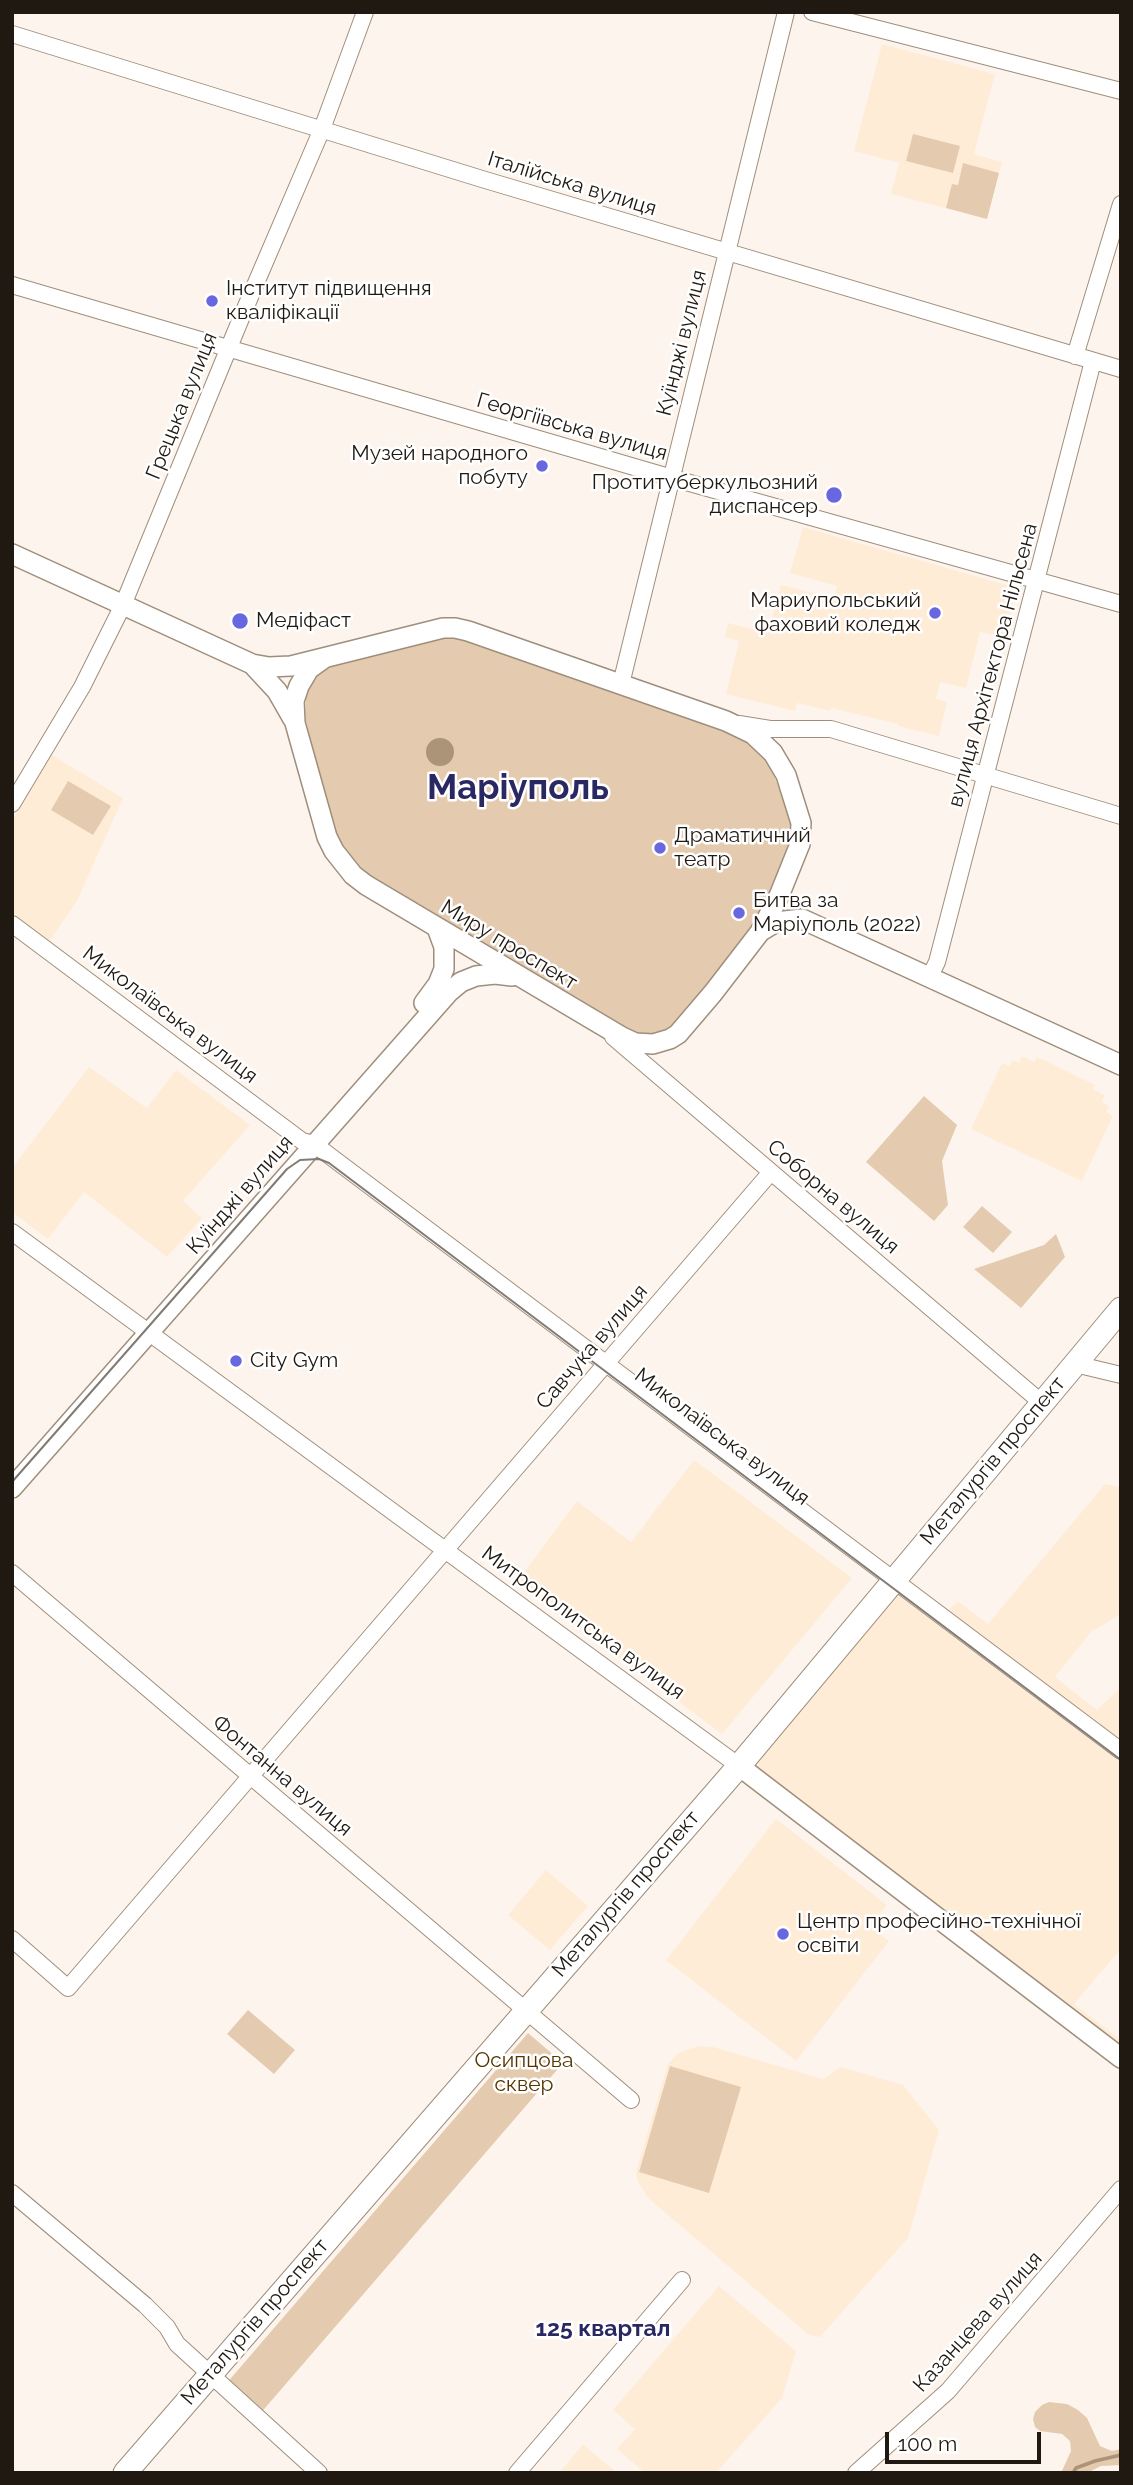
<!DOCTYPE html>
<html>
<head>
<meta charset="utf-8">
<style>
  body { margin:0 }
  #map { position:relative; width:1133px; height:2485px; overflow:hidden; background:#fdf5ed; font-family:Raleway,sans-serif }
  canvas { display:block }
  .frame { position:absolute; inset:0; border:14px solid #1f1912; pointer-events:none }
  .scale { position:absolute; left:885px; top:2432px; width:156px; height:32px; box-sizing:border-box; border:4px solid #1f1912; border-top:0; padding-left:9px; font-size:21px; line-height:24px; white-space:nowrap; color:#1f1912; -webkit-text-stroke:5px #fff; paint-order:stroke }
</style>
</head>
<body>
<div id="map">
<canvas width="1133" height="2485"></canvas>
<div class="frame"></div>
<div class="scale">100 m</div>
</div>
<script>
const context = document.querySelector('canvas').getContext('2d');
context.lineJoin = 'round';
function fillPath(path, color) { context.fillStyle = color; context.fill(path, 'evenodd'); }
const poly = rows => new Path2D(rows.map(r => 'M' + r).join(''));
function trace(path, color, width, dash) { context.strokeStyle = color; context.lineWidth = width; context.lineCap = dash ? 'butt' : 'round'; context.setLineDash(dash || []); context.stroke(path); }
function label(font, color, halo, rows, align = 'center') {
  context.font = font + ' Raleway,sans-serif'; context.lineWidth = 5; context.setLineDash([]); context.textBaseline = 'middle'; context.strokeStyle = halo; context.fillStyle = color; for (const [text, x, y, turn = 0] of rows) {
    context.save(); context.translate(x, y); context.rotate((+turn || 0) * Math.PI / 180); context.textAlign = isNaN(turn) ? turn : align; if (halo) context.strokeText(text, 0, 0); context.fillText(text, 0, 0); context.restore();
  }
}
fillPath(poly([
  [882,44,995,74,974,154,1002,162,987,219,891,194,899,163,854,151],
  [803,527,1017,588,1004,637,980,632,966,688,940,682,936,699,947,702,939,736,898,726,898,724,831,708,830,711,797,703,795,711,726,694,739,641,725,637,728,623,768,633,781,585,834,598,837,586,790,573],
  [52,755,123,798,77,901,48,943,12,917,12,821],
  [1022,1056,1034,1062,1037,1057,1046,1061,1095,1085,1093,1089,1105,1095,1102,1102,1109,1106,1106,1112,1113,1116,1082,1181,971,1129,1002,1063,1009,1066,1013,1060,1019,1063],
  [89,1067,147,1108,176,1070,250,1125,183,1201,202,1218,167,1257,84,1192,48,1239,12,1212,12,1168],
  [694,1460,852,1578,722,1734,517,1582,577,1501,631,1542],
  [1105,1484,1121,1487,1121,1614,1091,1632,1055,1677,1097,1710,1121,1687,1121,1949,1074,2004,1121,2040,1121,2052,752,1768,910,1581,949,1610,958,1601,988,1624],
  [776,1819,887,1905,870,1927,889,1941,796,2061,666,1960],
  [546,1870,588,1906,550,1950,508,1915],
  [699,2046,713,2047,823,2079,841,2067,903,2085,939,2130,908,2238,820,2337,809,2335,648,2198,638,2182,636,2172,668,2064,678,2053],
  [719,2286,796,2351,782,2398,716,2473,645,2473,617,2449,635,2429,613,2410],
  [583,2444,617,2473,559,2473]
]), '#ffecd7');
fillPath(poly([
  [913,134,960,146,953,173,906,161],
  [963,163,999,173,987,219,946,208,952,184,958,185],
  [444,636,466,638,724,729,747,742,765,760,773,773,792,822,794,840,765,911,686,1017,664,1033,652,1036,639,1035,616,1026,368,874,347,856,330,823,305,717,306,692,312,680,330,667],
  [68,781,111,806,93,835,51,810],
  [924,1096,957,1125,942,1161,948,1205,934,1221,866,1162],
  [982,1206,1012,1232,993,1253,963,1227],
  [1056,1234,1065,1257,1021,1308,974,1269,1044,1245],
  [248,2010,295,2050,274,2074,227,2034],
  [528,2033,563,2063,259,2415,225,2385],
  [670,2066,741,2087,709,2193,639,2172],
  [1049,2402,1067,2404,1078,2410,1087,2418,1100,2446,1112,2451,1121,2449,1121,2465,1101,2466,1087,2473,1061,2473,1071,2451,1070,2441,1062,2434,1040,2431,1035,2427,1033,2419,1035,2412,1042,2405]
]), '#e4cbaf');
fillPath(poly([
  '426 752a14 14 0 1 1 28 0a14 14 0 1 1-28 0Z'
]), '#ac9479');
trace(poly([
  [1073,2473,1076,2468,1095,2461,1121,2455]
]), '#ac9479', 3.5);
const minor = poly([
  [812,12,1121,91],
  [12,34,482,179,1121,369],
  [12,285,672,478,1121,604],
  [1075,356,1121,204],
  [621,684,786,12],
  [739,724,770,729,831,729,1121,816],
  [12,804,82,687,123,605,244,311,322,129,365,12],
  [12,924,302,1141,314,1144,1121,1751],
  [929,978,937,962,1093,361],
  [613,1037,1042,1403],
  [12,1232,739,1766],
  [1075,1364,1121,1375],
  [12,1573,631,2100],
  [12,1939,68,1988,771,1172],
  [12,2193,145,2305,167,2327,177,2344,319,2473],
  [517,2473,682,2280],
  [856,2473,948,2391,1121,2189]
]);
const major = poly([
  [12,554,252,664,269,667,291,666,443,628,455,628,468,631,726,721,753,734,773,753,786,775,801,823,800,844,779,896,760,932,713,993,678,1034,670,1039,653,1044,635,1043,622,1037,366,885,353,875,334,851,327,837,295,723,294,701,299,686,309,669,323,659],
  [252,664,277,691,293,719],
  [761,931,776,922,802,919,1121,1065],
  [424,1003,438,984,444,969,444,947,437,928],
  [12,1488,449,992,461,982,476,976,495,974,512,976],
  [739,1766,1121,2058]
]);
const highway = poly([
  [125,2473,739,1766,1121,1309]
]);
trace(minor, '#9f8e7c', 18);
trace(major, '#9f8e7c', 22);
trace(highway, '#9f8e7c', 25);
trace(minor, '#fff', 16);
trace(major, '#fff', 19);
trace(highway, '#fff', 23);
trace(poly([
  [12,1482,287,1169,300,1160,319,1159,329,1163,1121,1760]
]), '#827b74', 2);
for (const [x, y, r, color] of [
  [212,301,7,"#6967e0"],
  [542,466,7,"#6967e0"],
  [834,495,9,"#6967e0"],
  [935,613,7,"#6967e0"],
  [240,621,9,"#6967e0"],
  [660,848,7,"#6967e0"],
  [739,913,7,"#6967e0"],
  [236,1361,7,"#6967e0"],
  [783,1934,7,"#6967e0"]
]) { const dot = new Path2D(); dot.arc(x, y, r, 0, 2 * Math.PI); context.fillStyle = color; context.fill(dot); trace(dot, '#fff', 2.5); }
label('21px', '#1f1912', '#fff', [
  ["Італійська вулиця",572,184,17],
  ["Куїнджі вулиця",682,343,-76],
  ["Грецька вулиця",182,406,-68],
  ["Георгіївська вулиця",572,427,16],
  ["вулиця Архітектора Нільсена",993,665,-75],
  ["Миру проспект",509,945,31],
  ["Миколаївська вулиця",170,1015,37],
  ["Куїнджі вулиця",240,1195,-49],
  ["Соборна вулиця",833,1197,40],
  ["Савчука вулиця",592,1347,-49],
  ["Миколаївська вулиця",722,1437,37],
  ["Металургів проспект",993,1461,-50],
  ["Митрополитська вулиця",583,1623,36],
  ["Фонтанна вулиця",282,1776,40],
  ["Металургів проспект",626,1894,-49],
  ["Металургів проспект",255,2322,-49],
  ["Казанцева вулиця",978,2322,-48]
]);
label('21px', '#1f1912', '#fff', [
  ["Інститут підвищення",226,289],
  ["кваліфікації",226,313],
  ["Музей народного",528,454,"right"],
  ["побуту",528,478,"right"],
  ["Протитуберкульозний",818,483,"right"],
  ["диспансер",818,507,"right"],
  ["Мариупольський",921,601,"right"],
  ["фаховий коледж",921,625,"right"],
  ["Медіфаст",256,621],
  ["Драматичний",674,836],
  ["театр",674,860],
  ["Битва за",753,901],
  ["Маріуполь (2022)",753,925],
  ["City Gym",250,1361],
  ["Центр професійно-технічної",797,1922],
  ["освіти",797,1946]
], 'left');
label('21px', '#563400', '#fff', [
  ["Осипцова",524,2061],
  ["сквер",524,2085]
]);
label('bold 23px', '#292862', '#fff', [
  ["125 квартал",603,2329]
]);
label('bold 35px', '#292862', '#fff', [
  ["Маріуполь",518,788]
]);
</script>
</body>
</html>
